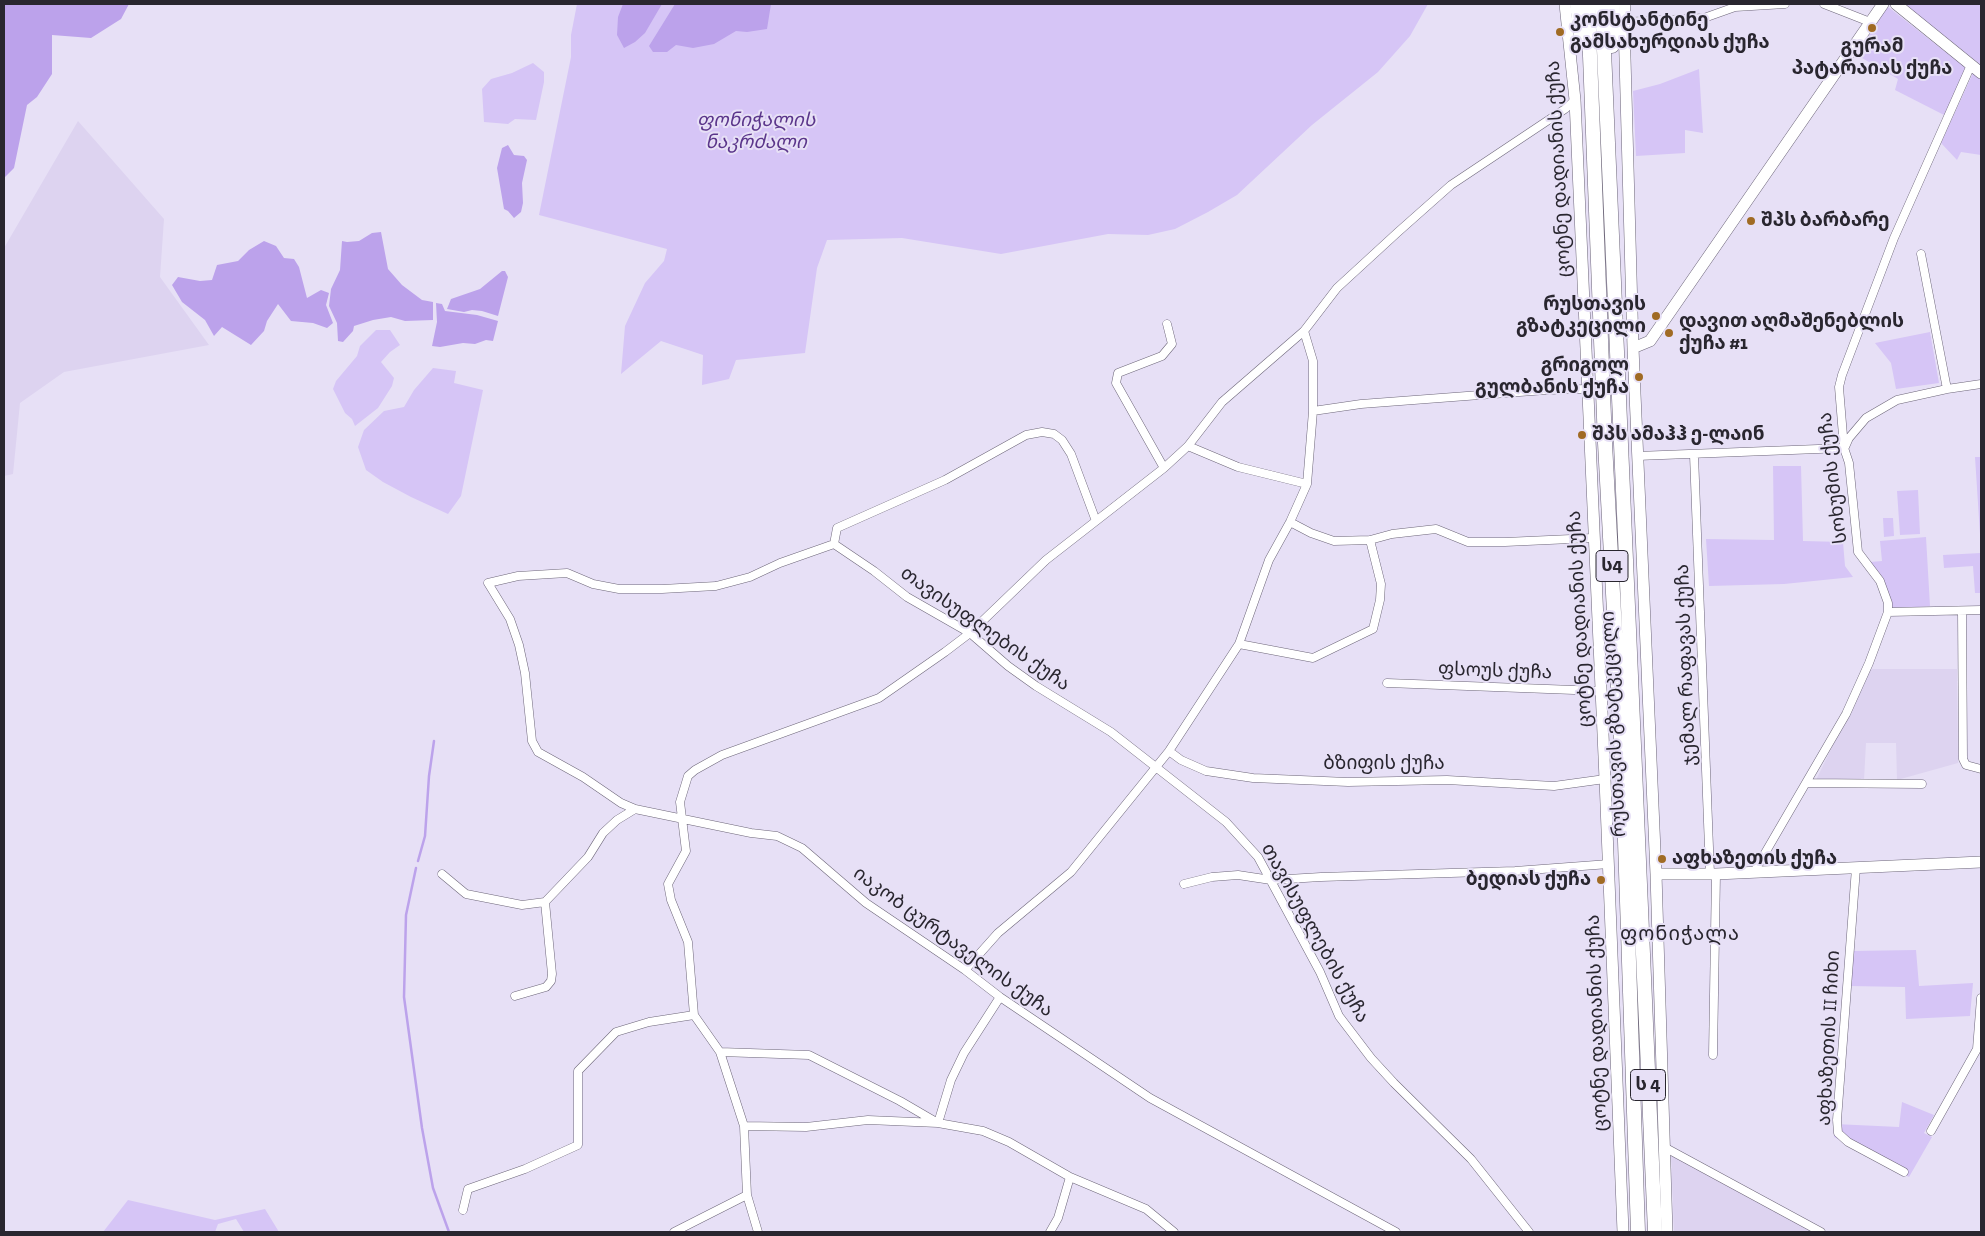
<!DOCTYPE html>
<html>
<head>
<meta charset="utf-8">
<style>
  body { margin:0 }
  #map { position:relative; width:1985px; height:1236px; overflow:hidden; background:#e7e0f6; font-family:"Zilla Slab",serif }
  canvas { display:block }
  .frame { position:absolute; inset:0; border:5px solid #29262f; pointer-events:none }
</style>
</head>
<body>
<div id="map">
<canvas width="1985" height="1236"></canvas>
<div class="frame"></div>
</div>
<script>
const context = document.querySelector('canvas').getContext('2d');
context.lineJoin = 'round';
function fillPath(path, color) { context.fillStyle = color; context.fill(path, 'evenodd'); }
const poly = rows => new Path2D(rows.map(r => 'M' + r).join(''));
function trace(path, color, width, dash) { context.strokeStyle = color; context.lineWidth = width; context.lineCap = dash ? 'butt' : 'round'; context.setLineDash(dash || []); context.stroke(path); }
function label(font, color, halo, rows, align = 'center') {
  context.font = font + ' "Zilla Slab","Noto Sans Georgian",serif'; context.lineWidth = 4; context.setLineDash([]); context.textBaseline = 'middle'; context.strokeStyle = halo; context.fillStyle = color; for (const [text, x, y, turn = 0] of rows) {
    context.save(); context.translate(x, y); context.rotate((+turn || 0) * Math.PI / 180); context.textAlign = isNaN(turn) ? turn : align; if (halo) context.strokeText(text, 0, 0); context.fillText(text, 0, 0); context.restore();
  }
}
fillPath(poly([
  [78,121,164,219,160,277,209,345,64,372,20,403,13,474,4,476,4,248],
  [1870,669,1957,669,1958,763,1897,780,1896,743,1866,743,1864,780,1816,780],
  [1671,1154,1809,1228,1809,1232,1674,1232]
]), '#ddd3f0');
fillPath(poly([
  [577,4,1428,4,1410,36,1378,72,1312,125,1237,195,1208,212,1175,229,1148,235,1108,234,1001,254,902,238,827,240,817,268,805,353,736,360,729,379,702,385,703,355,661,341,621,374,625,326,645,283,664,261,667,249,539,215,571,57,571,35],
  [1904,4,1981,4,1981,65],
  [1887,6,1967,69,1946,116,1895,90,1898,79,1857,55],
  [533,63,544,72,544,82,536,120,515,119,508,124,484,122,482,89,491,79,512,73],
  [1699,69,1703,133,1685,130,1685,153,1636,156,1633,91,1660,84],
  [1973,73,1981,79,1981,155,1961,152,1957,160,1941,143],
  [376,330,390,330,400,345,390,352,381,362,394,378,392,386,378,408,355,426,352,419,345,413,333,389,336,381,357,356,360,346],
  [1930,332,1939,383,1896,389,1891,363,1875,343],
  [433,368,456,371,454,383,483,390,461,496,448,514,411,497,383,482,366,470,358,447,364,430,384,411,404,407,414,390],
  [1981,457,1981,550,1975,457],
  [1773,466,1801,466,1803,541,1843,542,1845,566,1853,577,1784,584,1709,586,1706,539,1774,540],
  [1918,490,1920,534,1900,535,1897,491],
  [1883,518,1893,518,1894,536,1884,537],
  [1926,537,1930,606,1894,609,1890,604,1870,562,1882,561,1880,541],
  [1981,553,1981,593,1975,593,1973,566,1944,568,1943,555],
  [1916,950,1919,986,1973,983,1970,1016,1906,1019,1905,987,1850,986,1852,951],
  [1902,1102,1934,1115,1924,1133,1932,1137,1909,1177,1834,1137,1835,1124,1899,1127],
  [128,1200,215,1220,265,1209,279,1232,244,1232,236,1219,218,1224,215,1232,103,1232]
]), '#d6c5f6');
fillPath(poly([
  [4,4,129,4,121,19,91,38,52,35,52,74,37,97,27,105,14,168,4,178],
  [623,4,662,4,645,33,635,42,624,48,617,35,618,17],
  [675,4,771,4,767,29,747,32,736,31,714,44,693,48,676,45,667,52,653,52,649,46],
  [508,145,514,155,524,156,527,160,522,183,523,203,521,212,514,218,508,211,504,209,497,168,502,148],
  [381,232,388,269,402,285,422,300,433,302,433,320,405,321,391,317,373,320,354,326,353,331,343,342,338,341,337,323,329,306,331,289,340,270,342,241,347,242,359,241,372,233],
  [264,241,276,246,284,258,294,259,299,267,307,298,321,290,329,293,326,305,333,323,327,328,313,323,291,321,278,304,267,321,264,331,251,345,222,327,214,336,205,320,182,302,172,285,178,277,200,281,212,280,217,265,238,261,249,250],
  [502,271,505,271,508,277,498,316,482,311,472,310,464,312,447,309,451,299,480,289],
  [436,303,442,304,445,311,477,315,498,321,493,341,486,340,475,344,463,343,440,347,432,346,437,322]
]), '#bca2eb');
trace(poly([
  [418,861,425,836,429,776,434,741],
  [416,868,406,915,404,997,422,1128,433,1188,449,1232]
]), '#bca2eb', 2.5);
const street = poly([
  [1824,4,1870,22],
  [1624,22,1704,18,1735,7,1785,4],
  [1921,254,1947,389],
  [1313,411,1361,404,1546,390,1587,389],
  [1188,446,1238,467,1307,484],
  [1845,447,1849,438,1866,418,1897,400,1947,389,1981,384],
  [1694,455,1710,874],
  [1637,456,1844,448],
  [1164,468,1116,383,1118,373,1162,356,1172,344,1167,324],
  [1290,522,1311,533,1334,541,1370,540,1392,534,1436,529,1468,542,1505,542,1593,538],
  [834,544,780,563,750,577,716,586,662,589,619,589,593,584,567,573,518,576,488,583,510,619,519,645,525,673,532,741,538,752,583,777,621,803,635,809,751,833,777,836,802,848,866,903,965,970,1000,997,1150,1098,1396,1232],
  [834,544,874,571,907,597,970,633,1008,666,1036,686,1111,732,1226,822,1258,857,1320,972,1339,1016,1371,1058,1394,1083,1471,1159,1529,1232],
  [834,544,837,528,945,480,1026,435,1042,432,1054,434,1062,440,1071,454,1096,521],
  [1962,611,1963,759,1966,765,1981,769],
  [1888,612,1981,610],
  [1239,644,1313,658,1373,629,1380,600,1381,584,1370,540],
  [1387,683,1601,691],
  [1169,751,1181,760,1206,771,1253,778,1348,782,1447,780,1554,786,1605,779],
  [1807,783,1922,784],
  [1856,868,1837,1120,1838,1133,1848,1142,1904,1172],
  [1754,872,1846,714,1869,663,1888,612,1888,603,1880,581,1858,552,1849,463,1844,448,1839,387,1842,375,1894,238,1971,65],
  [442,874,466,894,522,905,545,902,588,857,603,833,617,820,635,809],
  [1184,884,1212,877,1238,875,1271,880,1321,877,1515,871,1609,864],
  [965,970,998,933,1071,872,1169,751,1239,644,1269,560,1290,522,1307,484,1313,411,1313,361,1304,331],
  [515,996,546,987,551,981,552,974,545,902],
  [720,1052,809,1055,900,1101,936,1122],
  [1713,1055,1716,874],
  [938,1123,951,1080,964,1053,1000,997],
  [744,1126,806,1127,868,1120,938,1123,983,1131,1009,1142,1070,1177,1146,1209,1174,1232],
  [1931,1131,1977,1049,1981,998],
  [1664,1147,1821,1232],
  [463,1210,468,1189,525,1169,578,1145,578,1071,616,1032,649,1022,694,1015],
  [674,1232,747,1195],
  [758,1232,747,1195,744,1126,720,1052,694,1015,688,942,671,900,668,884,686,851,680,802,688,776,695,770,722,755,879,698,945,652,970,633,1046,560,1164,468,1188,446,1222,402,1304,331,1337,288,1398,232,1451,185,1565,109,1575,100],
  [1050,1232,1058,1218,1070,1177]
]);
const secondary = poly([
  [1565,4,1575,100,1605,779,1623,1232],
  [1625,4,1624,22,1633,348,1656,874,1667,1232],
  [1896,4,1981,73],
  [1633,348,1650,341,1883,4],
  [1656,874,1716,874,1981,862]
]);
const highway = poly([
  [1577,4,1581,35],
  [1588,4,1605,443,1623,781,1638,1232],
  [1602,4,1655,1232],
  [1612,46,1613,4]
]);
trace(street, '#6d6679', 9);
trace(secondary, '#6d6679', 12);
trace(highway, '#6d6679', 15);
trace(street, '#fff', 8);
trace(secondary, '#fff', 11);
trace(highway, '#fff', 14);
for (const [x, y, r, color] of [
  [1872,28,5,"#a06b24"],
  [1560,32,5,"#a06b24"],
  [1751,221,5,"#a06b24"],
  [1656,316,5,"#a06b24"],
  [1669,333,5,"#a06b24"],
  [1639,377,5,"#a06b24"],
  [1582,435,5,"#a06b24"],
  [1662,859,5,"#a06b24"],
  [1601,880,5,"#a06b24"]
]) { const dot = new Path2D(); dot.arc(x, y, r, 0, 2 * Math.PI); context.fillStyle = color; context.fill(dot); trace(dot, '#e7e0f6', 2); }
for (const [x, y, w] of [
  [1612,566,32],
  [1648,1085,35]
]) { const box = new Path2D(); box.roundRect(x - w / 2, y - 15.5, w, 31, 4); context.fillStyle = '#e7e0f6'; context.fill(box); trace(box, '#29262f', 1); }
label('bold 18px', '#29262f', null, [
  ["ს4",1612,566],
  ["ს 4",1648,1085]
]);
label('bold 19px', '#29262f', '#e7e0f6', [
  ["კონსტანტინე",1570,21],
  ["გამსახურდიას ქუჩა",1570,43],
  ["გურამ",1872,47,"center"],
  ["პატარაიას ქუჩა",1872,69,"center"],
  ["შპს ბარბარე",1761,221],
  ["რუსთავის",1646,305,"right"],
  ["გზატკეცილი",1646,327,"right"],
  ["დავით აღმაშენებლის",1679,322],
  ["ქუჩა #1",1679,344],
  ["გრიგოლ",1629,366,"right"],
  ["გულბანის ქუჩა",1629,388,"right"],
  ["შპს ამაჰჰ ე-ლაინ",1592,435],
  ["აფხაზეთის ქუჩა",1672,859],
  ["ბედიას ქუჩა",1591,880,"right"]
], 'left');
label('italic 19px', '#5b368b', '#e7e0f6', [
  ["ფონიჭალის",756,121],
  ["ნაკრძალი",756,143]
]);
label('19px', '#29262f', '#e7e0f6', [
  ["ცოტნე დადიანის ქუჩა",1559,169,-93],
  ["სოხუმის ქუჩა",1833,478,-97],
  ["ცოტნე დადიანის ქუჩა",1580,619,-93],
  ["თავისუფლების ქუჩა",985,629,35],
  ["ჯემალ რაფავას ქუჩა",1686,665,-92],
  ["ფსოუს ქუჩა",1495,671,2],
  ["რუსთავის გზატკეცილი",1614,724,-93],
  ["ბზიფის ქუჩა",1384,764],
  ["თავისუფლების ქუჩა",1315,933,61],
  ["იაკობ ცურტაველის ქუჩა",953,942,36],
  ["ცოტნე დადიანის ქუჩა",1597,1023,-92],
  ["აფხაზეთის II ჩიხი",1829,1038,-87]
]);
context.letterSpacing = '1px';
label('20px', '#29262f', '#e7e0f6', [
  ["ფონიჭალა",1680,934]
]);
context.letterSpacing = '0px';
</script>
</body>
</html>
